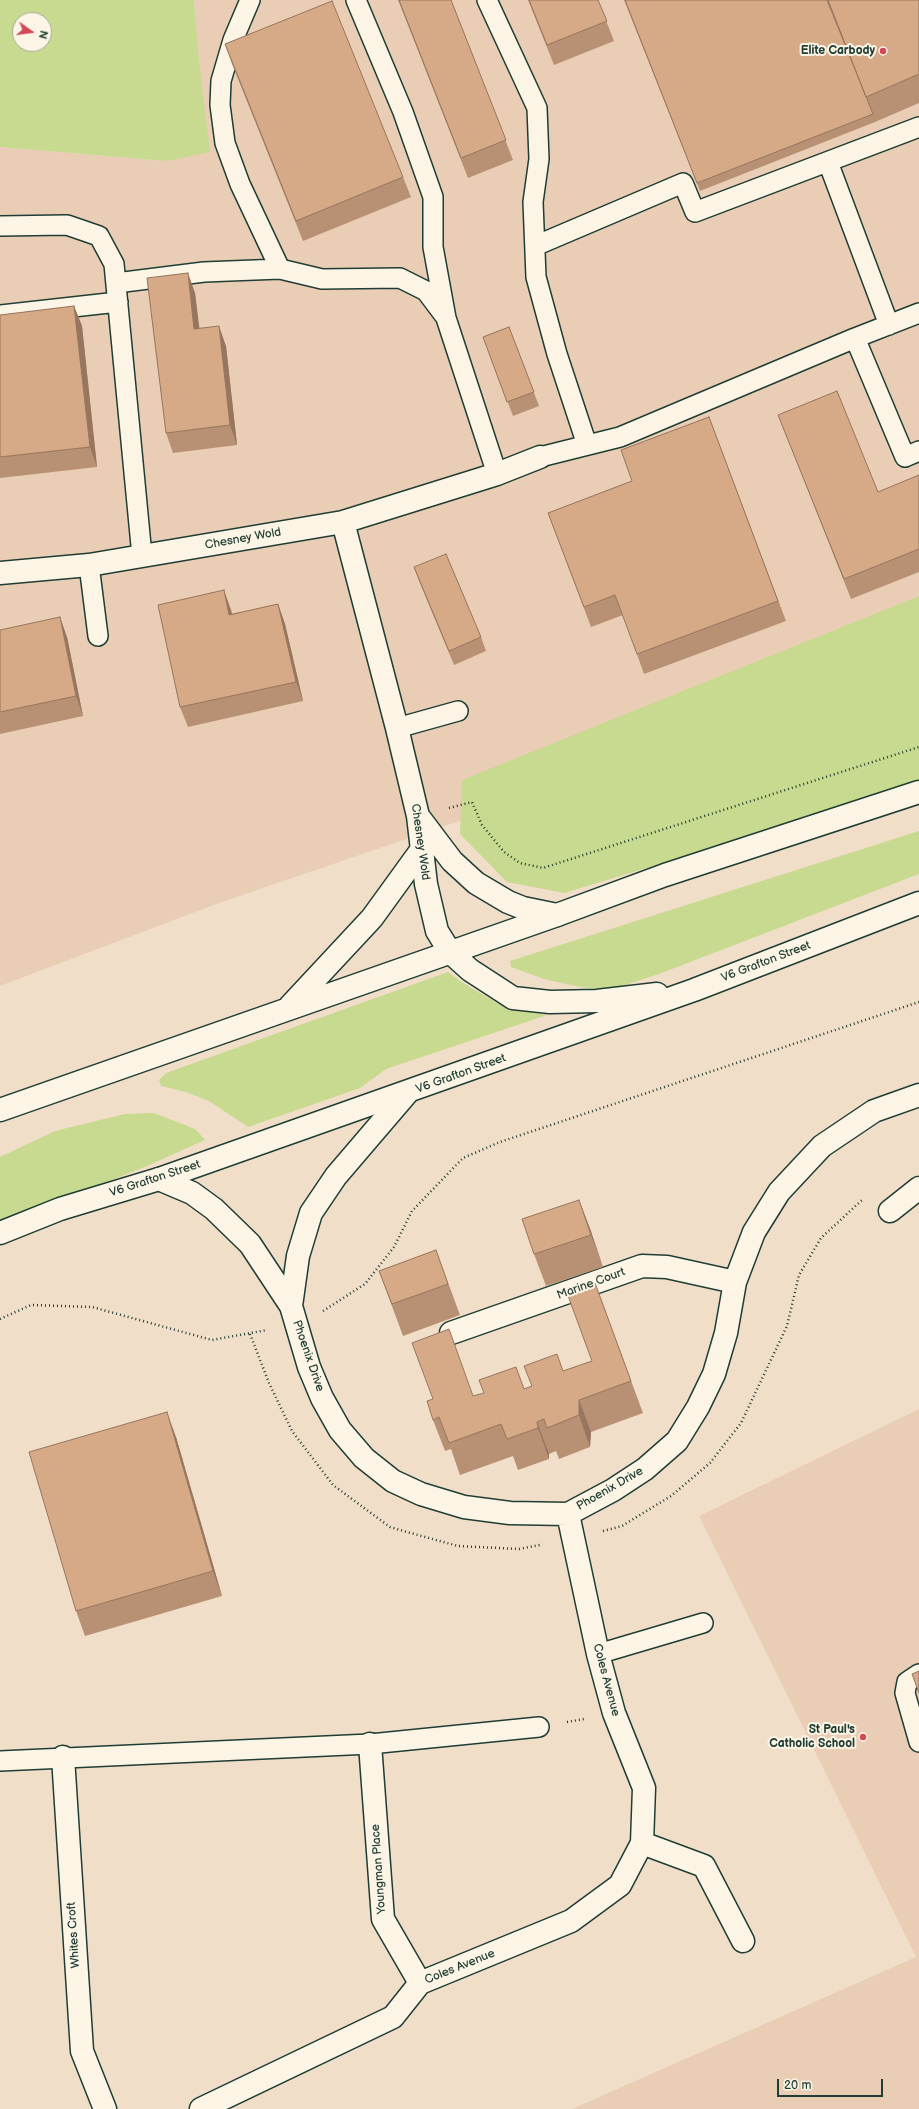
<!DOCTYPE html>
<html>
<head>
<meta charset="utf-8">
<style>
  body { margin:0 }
  #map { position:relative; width:919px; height:2109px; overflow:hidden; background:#f1dec9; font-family:"Balsamiq Sans",sans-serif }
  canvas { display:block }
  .north { position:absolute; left:12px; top:12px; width:40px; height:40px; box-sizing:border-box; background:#fcf5e5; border:1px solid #a4ab9e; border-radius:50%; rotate:104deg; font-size:11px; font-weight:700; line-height:16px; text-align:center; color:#1f3d34 }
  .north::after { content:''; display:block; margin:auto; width:14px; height:18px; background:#d1495b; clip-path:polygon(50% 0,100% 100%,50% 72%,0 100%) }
  .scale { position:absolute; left:777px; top:2079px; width:106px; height:18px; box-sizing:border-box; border:2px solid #1f3d34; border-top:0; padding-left:5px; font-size:12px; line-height:14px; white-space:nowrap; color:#1f3d34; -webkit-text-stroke:3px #fcf5e5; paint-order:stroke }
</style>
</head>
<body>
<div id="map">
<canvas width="919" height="2109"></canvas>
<div class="north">N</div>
<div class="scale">20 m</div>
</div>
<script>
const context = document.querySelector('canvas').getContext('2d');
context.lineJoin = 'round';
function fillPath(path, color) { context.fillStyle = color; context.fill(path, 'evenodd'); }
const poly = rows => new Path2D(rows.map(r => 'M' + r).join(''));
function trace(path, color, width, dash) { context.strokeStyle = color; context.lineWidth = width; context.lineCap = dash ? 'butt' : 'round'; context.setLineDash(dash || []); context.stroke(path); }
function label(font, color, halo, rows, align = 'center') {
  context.font = font + ' "Balsamiq Sans",sans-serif'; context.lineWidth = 4; context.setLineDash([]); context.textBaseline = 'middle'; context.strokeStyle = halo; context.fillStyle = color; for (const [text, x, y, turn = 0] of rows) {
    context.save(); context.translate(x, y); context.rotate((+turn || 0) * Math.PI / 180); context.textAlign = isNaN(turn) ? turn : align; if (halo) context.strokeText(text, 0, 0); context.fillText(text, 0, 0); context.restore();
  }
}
fillPath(poly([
  [194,0,919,0,919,636,588,777,219,903,0,986,0,147,166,161,199,62],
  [919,1409,919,2109,572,2109,916,1957,699,1516]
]), '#e9ceb5');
fillPath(poly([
  [0,0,194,0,199,62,210,152,166,161,0,147],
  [20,20,44,20,44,44,20,44],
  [919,596,919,783,835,811,564,893,507,882,460,834,462,780],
  [919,831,919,874,659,974,610,990,580,987,544,979,511,967,510,961],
  [448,972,463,983,497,1003,519,1010,547,1015,386,1069,360,1088,248,1127,209,1101,186,1092,161,1086,159,1080,166,1073],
  [154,1113,195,1129,205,1140,147,1166,0,1224,0,1157,55,1131,125,1114]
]), '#c7da8f');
const service = poly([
  [250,0,233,40,221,81,220,105,225,143,240,184,280,269],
  [356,0,403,112,433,197,433,247,446,318,497,474],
  [487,0,537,108,539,159,533,202,536,277,557,354,587,445],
  [828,162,889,325],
  [0,226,67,225,99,236,114,264,142,556],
  [535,246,683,183,695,212,919,127],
  [116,283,204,272,280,269,322,279,400,278,426,291,444,315],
  [0,315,118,302],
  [855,338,905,457,919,451],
  [540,457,620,437,855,338,919,313],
  [89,565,98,636],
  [397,728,458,711],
  [598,1654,703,1623],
  [919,1674,907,1682,905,1693,919,1742],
  [0,1761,370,1744,539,1727]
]);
const minor = poly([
  [343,522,397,728,418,816,426,884,437,931,450,952],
  [0,573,89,565,343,522,497,474,540,457],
  [418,816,452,861,476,883,508,902,523,908,557,915],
  [159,1179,192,1193,214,1209,250,1244,291,1306,309,1367,322,1398,340,1430,364,1458,393,1481,421,1494,464,1507,510,1513,568,1514,613,1490,645,1469,677,1441,698,1407,714,1374,726,1333,735,1282,754,1232,779,1192,822,1146,874,1111,919,1095],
  [890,1211,919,1188],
  [291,1306,298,1256,311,1213,336,1176,407,1093],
  [451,1333,642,1266,667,1267,735,1282],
  [370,1744,383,1919,420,1983],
  [63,1757,82,2051,105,2109],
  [642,1843,704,1866,743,1941],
  [201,2109,393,2017,420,1983,571,1921,620,1885,642,1843,644,1788,614,1713,598,1654,568,1514]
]);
const tertiary = poly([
  [450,952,470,970,513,998,550,1002,597,1001,657,994],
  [290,1006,372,918,422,849],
  [0,1110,557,915,665,875,919,792],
  [0,1233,60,1209,159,1179,694,990,919,903]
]);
trace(service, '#1f3d34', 22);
trace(minor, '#1f3d34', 25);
trace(tertiary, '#1f3d34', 25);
trace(poly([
  [449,808,472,802,482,825,504,852,520,863,543,868,919,747],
  [323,1311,365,1284,394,1247,412,1211,463,1158,500,1142,919,1002],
  [0,1319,31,1305,92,1307,212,1340,267,1330],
  [250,1334,269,1383,292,1431,333,1485,390,1527,407,1532,458,1546,519,1549,540,1545],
  [603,1531,622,1526,671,1496,710,1463,741,1423,787,1326,799,1275,821,1238,862,1200],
  [567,1722,584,1719]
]), '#1f3d34', 2.5, [1, 3]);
trace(service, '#fcf5e5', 19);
trace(minor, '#fcf5e5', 22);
trace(tertiary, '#fcf5e5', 22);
fillPath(poly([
  [398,0,451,0,513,160,468,178],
  [528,0,598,0,614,41,554,65],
  [624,0,919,0,919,103,875,122,700,191],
  [225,44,403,177,411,197,303,241,232,64],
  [195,293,199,329,226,346,237,445,173,453,166,433],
  [74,306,82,326,97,467,0,478,0,315],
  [509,327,539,406,513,416,483,337],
  [778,415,878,492,919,475,919,572,851,599,786,435],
  [709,417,786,621,644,674,623,615,591,627,548,513,632,481],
  [414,567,481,637,486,651,454,665,419,581],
  [278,604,285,624,303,701,188,727,180,707,231,610,232,614],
  [0,630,67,637,83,716,0,734],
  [579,1200,603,1267,546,1286,534,1254],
  [436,1250,460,1315,403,1336,379,1271],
  [595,1283,643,1413,591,1432,590,1447,559,1459,556,1451,549,1454,549,1459,518,1470,513,1456,460,1475,451,1449,445,1451,433,1420,473,1396,524,1389,532,1386,563,1371,592,1361],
  [176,1437,222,1596,85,1636,76,1611]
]), '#b89174');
fillPath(poly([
  [188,273,195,293,202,349,194,329],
  [74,306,82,326,97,467,90,447],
  [219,326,226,346,237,445,230,425],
  [224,590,231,610,236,635,229,615],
  [278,604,285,624,303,701,296,682],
  [60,617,67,637,83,716,76,696],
  [579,1200,591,1231,603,1267,591,1235],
  [579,1400,591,1432,590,1447,579,1415],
  [167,1412,176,1437,222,1596,213,1571],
  [537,1422,549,1454,549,1459,538,1428]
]), '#96765e');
const building = poly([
  [399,0,451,0,506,140,461,158,399,0],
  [529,0,598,0,607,21,547,45,529,0],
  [625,0,827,0,873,114,697,183,625,0],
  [828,0,919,0,919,74,866,97,828,0],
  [332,1,403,177,296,221,225,44,332,1],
  [188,273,194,329,219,326,230,425,166,433,147,278,188,273],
  [74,306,90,447,0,457,0,315,74,306],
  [509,327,534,392,507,402,483,337,509,327],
  [837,391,878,492,919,475,919,549,844,579,778,415,837,391],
  [709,417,778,601,637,654,615,595,584,607,548,513,632,481,621,450,709,417],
  [446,554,481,637,449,651,414,567,446,554],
  [224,590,229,615,278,604,296,682,180,707,158,605,224,590],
  [60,617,76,696,0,712,0,630,60,617],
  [579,1200,591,1235,534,1254,522,1219,579,1200],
  [436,1250,448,1284,392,1304,379,1271,436,1250],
  [595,1283,631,1381,579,1400,579,1415,547,1428,544,1419,537,1422,538,1428,507,1439,501,1424,449,1443,439,1417,433,1420,427,1401,433,1399,412,1343,449,1329,473,1396,484,1393,479,1380,516,1367,524,1389,532,1386,524,1366,557,1354,563,1371,592,1361,567,1293,595,1283],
  [167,1412,213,1571,76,1611,29,1452,167,1412],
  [919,1671,919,1693,912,1674,919,1671]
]);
fillPath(building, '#d6a987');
trace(building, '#96765e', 1);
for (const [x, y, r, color] of [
  [883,51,4,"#d1495b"],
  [863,1737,4,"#d1495b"]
]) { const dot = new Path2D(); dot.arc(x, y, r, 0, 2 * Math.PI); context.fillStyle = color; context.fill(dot); trace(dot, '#fcf5e5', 1.5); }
label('bold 12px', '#1f3d34', '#fcf5e5', [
  ["Elite Carbody",875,51],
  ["St Paul's",855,1730],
  ["Catholic School",855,1744]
], 'right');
label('12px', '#1f3d34', '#fcf5e5', [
  ["Chesney Wold",243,539,-10],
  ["Chesney Wold",420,842,82],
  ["V6 Grafton Street",766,962,-21],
  ["V6 Grafton Street",461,1074,-20],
  ["V6 Grafton Street",155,1179,-18],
  ["Marine Court",591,1284,-20],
  ["Phoenix Drive",308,1356,71],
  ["Phoenix Drive",610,1489,-30],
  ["Coles Avenue",606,1680,75],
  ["Youngman Place",379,1869,-94],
  ["Whites Croft",74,1935,-94],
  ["Coles Avenue",460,1967,-22]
]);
</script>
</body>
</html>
